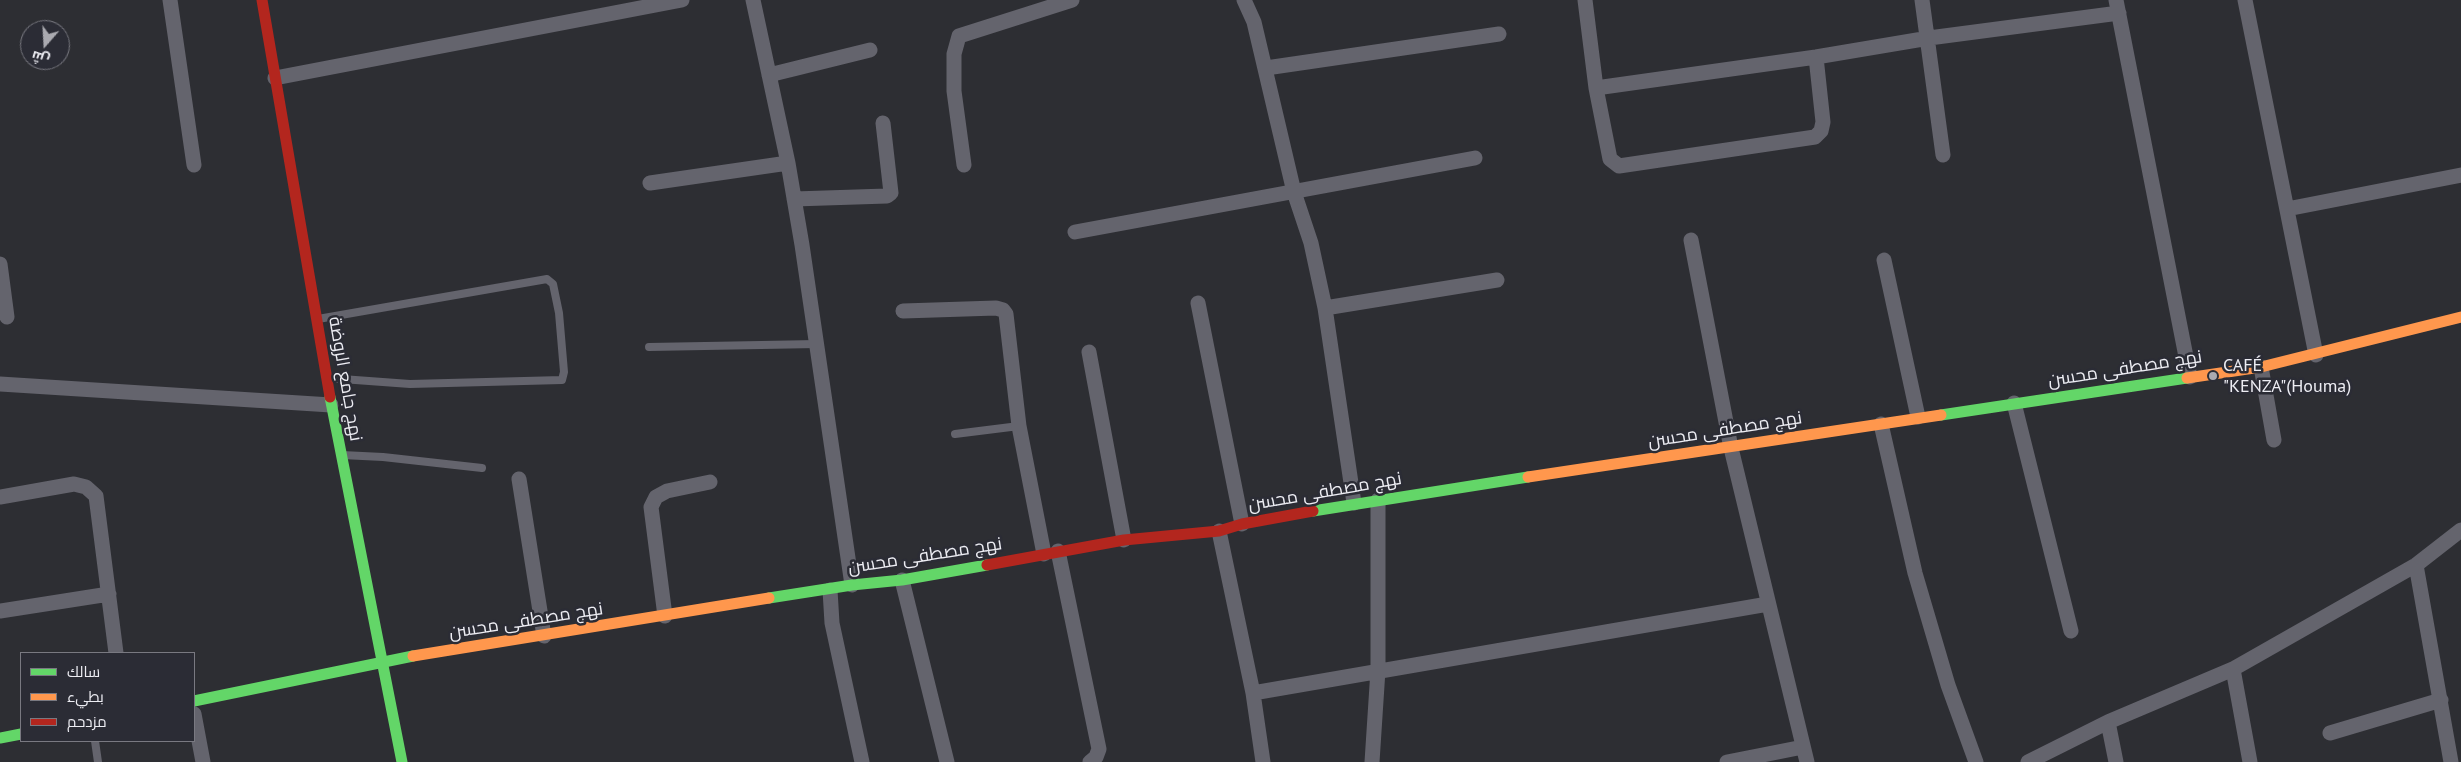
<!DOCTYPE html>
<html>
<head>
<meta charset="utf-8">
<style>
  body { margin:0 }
  #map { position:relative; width:2461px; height:762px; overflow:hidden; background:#2d2e33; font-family:"PT Sans",Cairo,sans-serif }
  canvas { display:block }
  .legend { position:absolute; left:20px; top:652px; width:175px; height:90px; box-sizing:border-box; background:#2b2c35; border:1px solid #797981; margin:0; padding:6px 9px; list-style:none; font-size:15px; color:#ededf3 }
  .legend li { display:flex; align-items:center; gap:10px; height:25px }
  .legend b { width:25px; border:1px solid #797981 }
  .north { position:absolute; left:20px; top:20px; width:50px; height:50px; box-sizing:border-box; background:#2b2c35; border:1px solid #797981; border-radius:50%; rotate:199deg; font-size:14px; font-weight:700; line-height:20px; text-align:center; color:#ededf3 }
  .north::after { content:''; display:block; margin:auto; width:18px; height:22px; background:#aaaab0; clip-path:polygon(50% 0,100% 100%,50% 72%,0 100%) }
</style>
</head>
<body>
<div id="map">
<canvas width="2461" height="762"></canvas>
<ul class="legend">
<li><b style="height:6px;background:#63d668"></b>سالك</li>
<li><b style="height:6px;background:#ff974d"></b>بطيء</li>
<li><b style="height:6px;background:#b3261e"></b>مزدحم</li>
</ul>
<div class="north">ش</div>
</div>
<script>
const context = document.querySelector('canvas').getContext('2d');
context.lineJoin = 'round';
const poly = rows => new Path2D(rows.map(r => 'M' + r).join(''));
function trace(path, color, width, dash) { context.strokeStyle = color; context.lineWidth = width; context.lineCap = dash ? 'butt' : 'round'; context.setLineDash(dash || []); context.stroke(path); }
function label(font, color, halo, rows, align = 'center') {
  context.font = font + ' "PT Sans",Cairo,sans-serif'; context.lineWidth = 5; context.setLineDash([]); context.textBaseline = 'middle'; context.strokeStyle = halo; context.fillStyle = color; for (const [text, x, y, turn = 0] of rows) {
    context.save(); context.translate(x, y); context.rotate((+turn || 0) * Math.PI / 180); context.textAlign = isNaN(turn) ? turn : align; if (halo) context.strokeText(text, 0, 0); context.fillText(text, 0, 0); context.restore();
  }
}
trace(poly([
  [318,319,547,279,553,284,559,313,564,372,562,380,410,384,328,378],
  [649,347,817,344],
  [955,434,1019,426],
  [342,455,383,457,482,468],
  [95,741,98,762]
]), '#64646d', 8);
trace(poly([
  [170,0,194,165],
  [753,0,788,163,802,245,852,585],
  [1244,0,1254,22,1294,192,1311,243,1325,308,1354,503],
  [1585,0,1596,88,1610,159,1619,166,1815,137,1821,131,1823,122,1816,57],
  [1922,0,1943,155],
  [2116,0,2190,377],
  [2245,0,2316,355],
  [1266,68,1499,34],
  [769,75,870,50],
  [275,78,682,0],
  [1596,88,1816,57,1929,38,2119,13],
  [964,165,954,91,954,54,959,36,1072,0],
  [650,183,788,163],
  [794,199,887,196,891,193,883,123],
  [2287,209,2461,175],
  [1075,232,1475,158],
  [1691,240,1731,448,1807,762],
  [1884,260,1918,417],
  [0,264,7,317],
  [1198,303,1242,524],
  [1325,308,1497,280],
  [903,311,996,308,1003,310,1006,314,1019,426,1044,554],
  [1089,352,1124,540],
  [2261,367,2274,440],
  [0,384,331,405],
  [2014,403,2071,631],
  [1881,424,1915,573,1948,685,1976,762],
  [519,479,544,636],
  [0,497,74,484,86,487,96,496,116,653],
  [1219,531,1253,693,1263,762],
  [1058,551,1099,749,1096,757,1090,762],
  [2416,565,2451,762],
  [902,580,947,762],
  [830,590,832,623,862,762],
  [0,611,109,594],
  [665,616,651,507,656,497,667,491,710,482],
  [2233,669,2250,762],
  [1253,693,1768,604],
  [194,714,203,762],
  [2108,722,2116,762],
  [2330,733,2441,700],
  [1372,762,1378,670,1378,500],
  [1727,762,1803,747],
  [2028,762,2108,722,2233,669,2416,565,2461,530]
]), '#64646d', 15);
trace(poly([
  [330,397,402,762],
  [1941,415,2187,378],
  [1313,511,1528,477],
  [769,598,852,585,902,580,987,565],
  [194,701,413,656],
  [0,738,21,734]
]), '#63d668', 11);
trace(poly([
  [2187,378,2261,367,2461,317],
  [1528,477,1941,415],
  [413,656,769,598]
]), '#ff974d', 11);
trace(poly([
  [262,0,330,397],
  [987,565,1124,540,1219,531,1242,524,1313,511]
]), '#b3261e', 11);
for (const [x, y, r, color] of [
  [2213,376,5,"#aaaab0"]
]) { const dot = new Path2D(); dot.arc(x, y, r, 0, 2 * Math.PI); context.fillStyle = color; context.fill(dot); trace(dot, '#2b2c35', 2); }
label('18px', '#ededf3', '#2b2c35', [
  ["CAFÉ",2223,366],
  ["\"KENZA\"(Houma)",2223,387]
], 'left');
label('18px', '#ededf3', '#2b2c35', [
  ["نهج مصطفى محسن",2125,369,-9],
  ["نهج جامع الروضة",345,379,80],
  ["نهج مصطفى محسن",1725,430,-9],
  ["نهج مصطفى محسن",1325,492,-10],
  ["نهج مصطفى محسن",925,556,-9],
  ["نهج مصطفى محسن",526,621,-9]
]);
</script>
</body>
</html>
